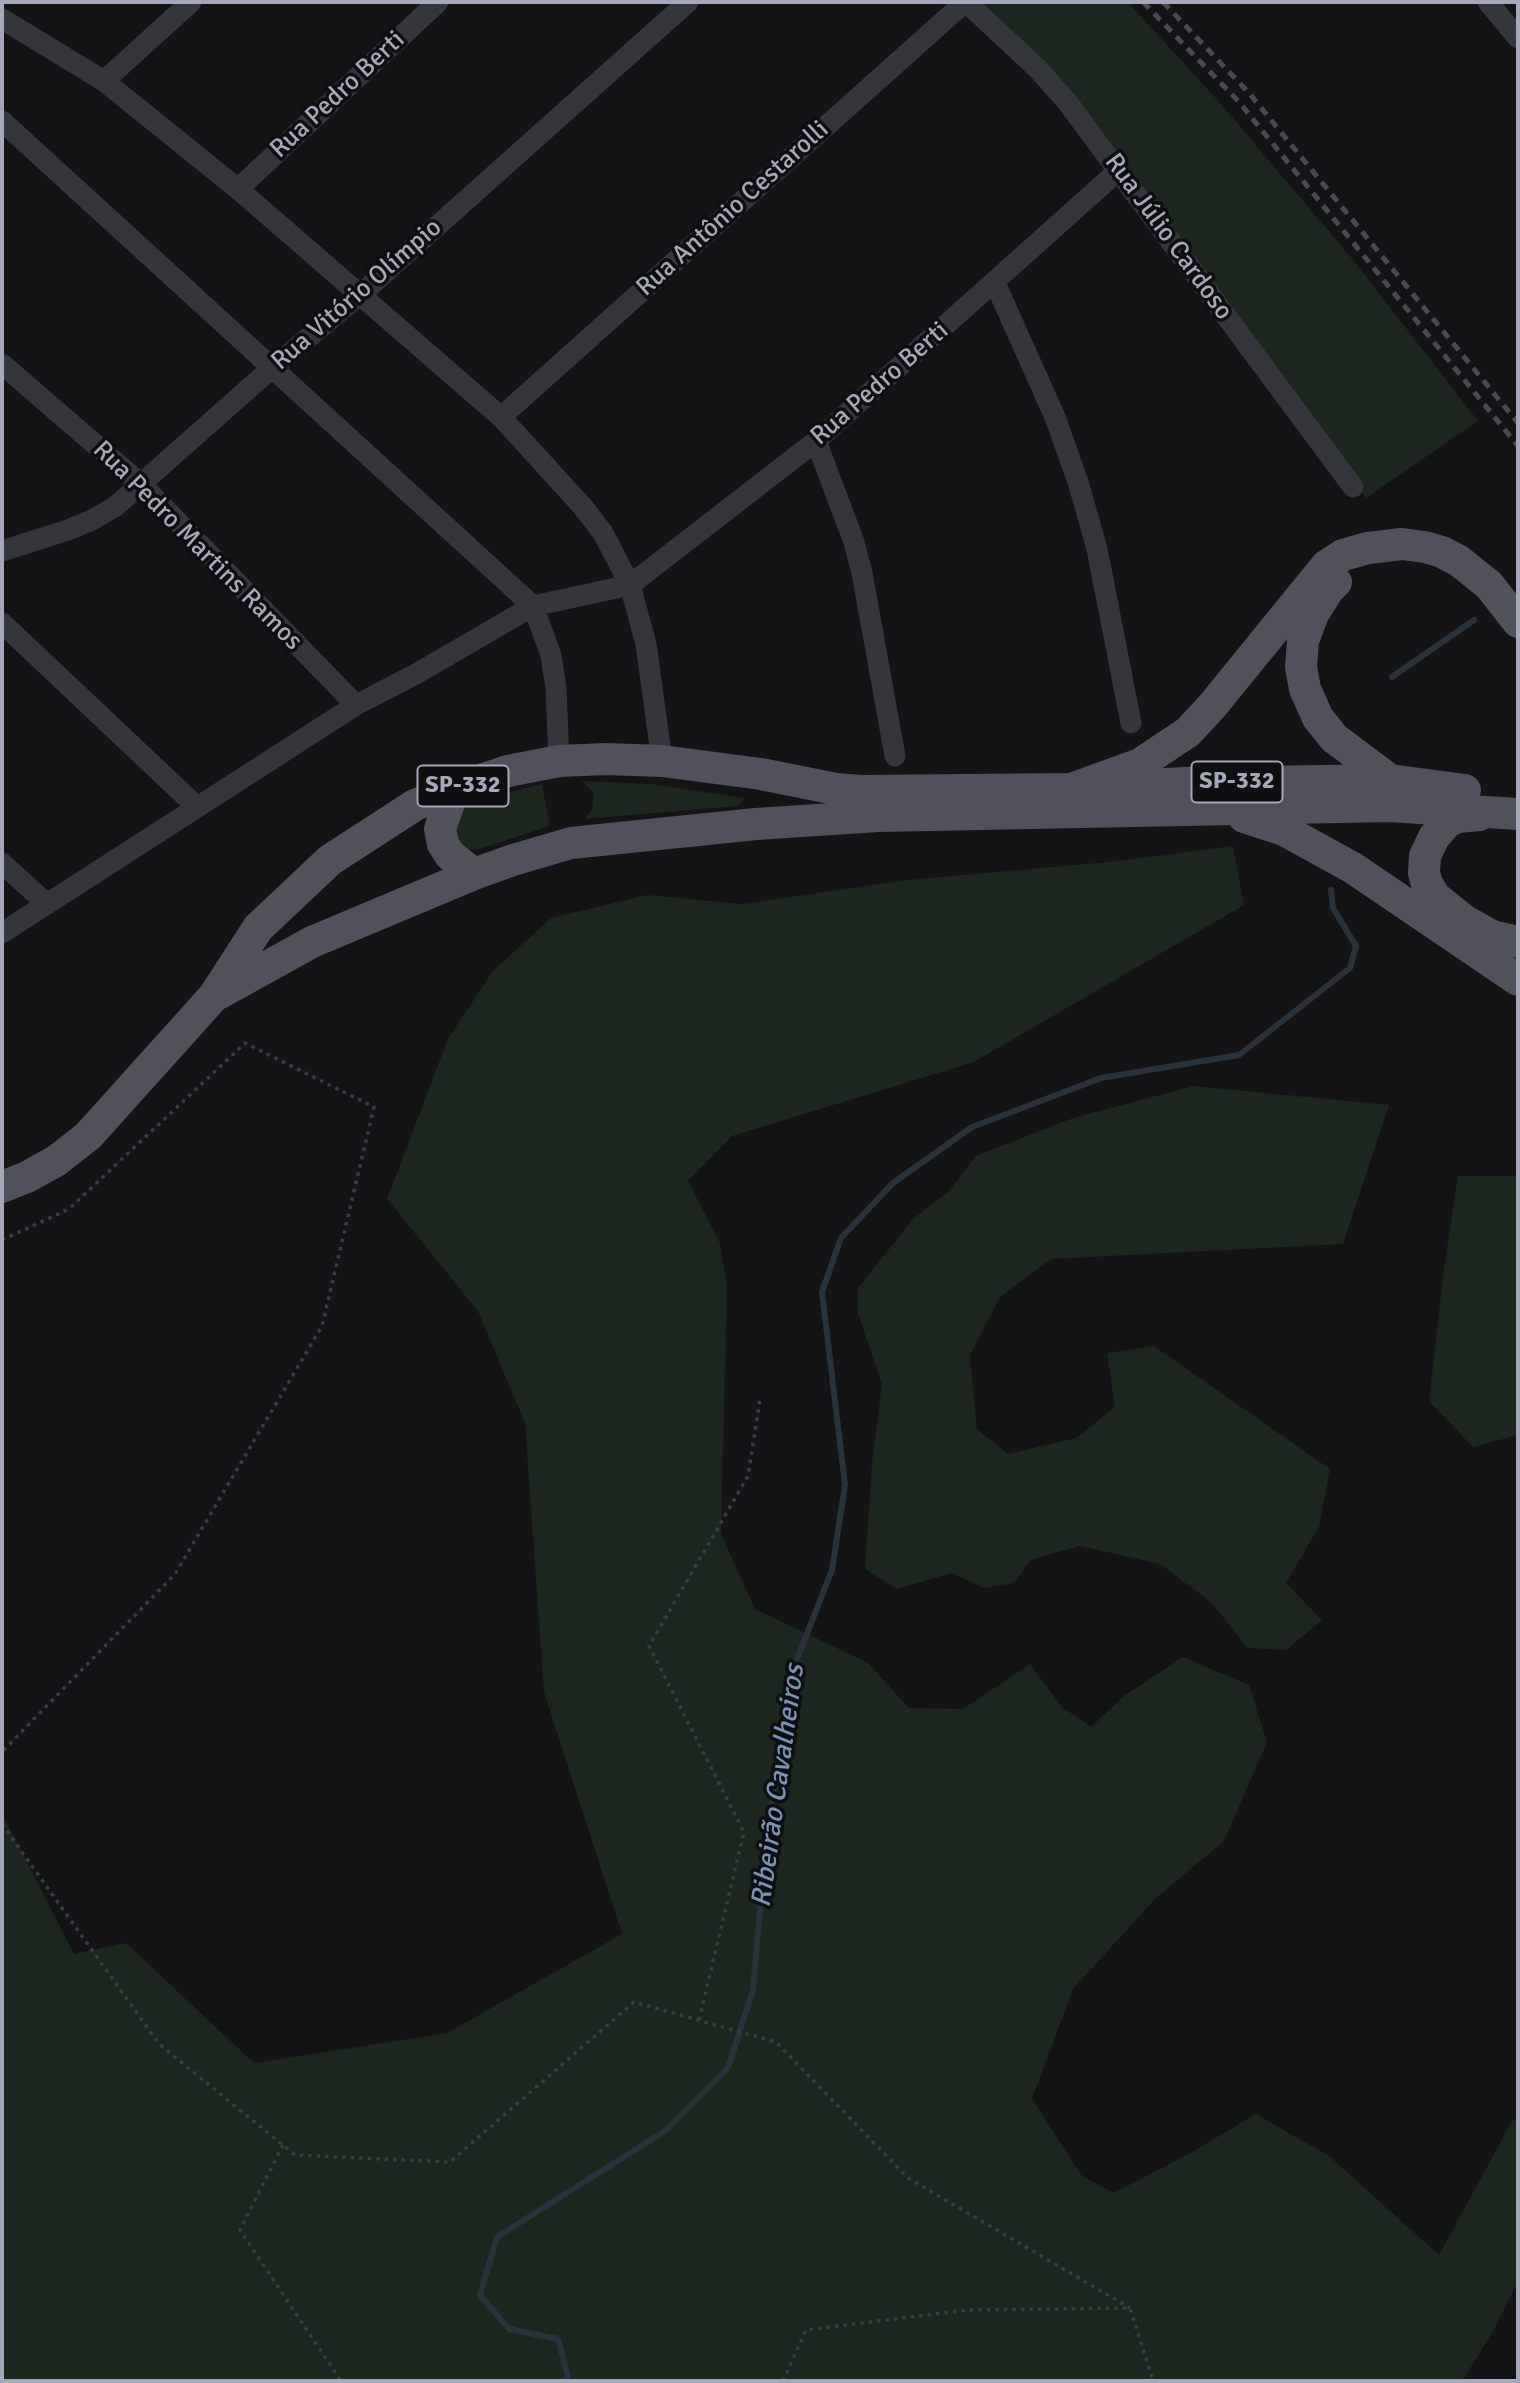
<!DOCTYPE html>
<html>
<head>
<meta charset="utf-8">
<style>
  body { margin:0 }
  #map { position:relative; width:1520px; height:2383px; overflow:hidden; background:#141416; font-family:Signika,sans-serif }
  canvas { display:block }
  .frame { position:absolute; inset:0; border:4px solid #a4a8b8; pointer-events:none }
</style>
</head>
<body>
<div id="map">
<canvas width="1520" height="2383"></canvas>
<div class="frame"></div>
</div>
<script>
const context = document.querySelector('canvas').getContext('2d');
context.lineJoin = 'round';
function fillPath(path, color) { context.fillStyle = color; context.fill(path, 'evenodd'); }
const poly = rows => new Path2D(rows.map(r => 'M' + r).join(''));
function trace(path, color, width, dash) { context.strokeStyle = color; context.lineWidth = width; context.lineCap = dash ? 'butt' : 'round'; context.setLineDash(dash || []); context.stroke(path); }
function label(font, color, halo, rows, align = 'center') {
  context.font = font + ' Signika,sans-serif'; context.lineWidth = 7; context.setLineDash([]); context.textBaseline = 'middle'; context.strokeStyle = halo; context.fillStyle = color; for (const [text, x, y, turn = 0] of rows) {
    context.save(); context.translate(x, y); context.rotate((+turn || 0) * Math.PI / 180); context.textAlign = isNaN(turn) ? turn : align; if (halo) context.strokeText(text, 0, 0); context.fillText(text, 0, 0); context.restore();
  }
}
fillPath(poly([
  [972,2,1128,2,1221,104,1354,261,1478,421,1366,498,1206,272],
  [583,781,651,784,745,798,738,806,584,819,592,810,594,794],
  [542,784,550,826,479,849,458,849,450,815,478,800],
  [1233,846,1244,905,974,1062,732,1136,688,1181,720,1243,727,1286,721,1534,755,1609,868,1663,909,1708,963,1709,1030,1664,1062,1707,1091,1727,1124,1696,1183,1657,1249,1685,1267,1742,1224,1841,1155,1899,1073,1989,1032,2099,1082,2176,1114,2193,1190,2153,1256,2114,1329,2156,1439,2255,1512,2121,1518,2118,1518,2281,1492,2333,1462,2381,2,2381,2,1813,74,1954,126,1943,254,2063,447,2033,622,1934,544,1692,525,1423,478,1311,387,1199,448,1039,493,971,551,918,647,895,742,904,907,880,1109,862],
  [1194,1086,1389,1105,1343,1244,1051,1259,1000,1297,970,1355,977,1429,1008,1454,1076,1438,1115,1407,1107,1353,1154,1346,1330,1469,1319,1527,1286,1583,1322,1620,1286,1650,1247,1648,1212,1603,1160,1564,1080,1546,1030,1560,1014,1583,983,1588,952,1573,897,1589,865,1569,872,1462,882,1384,858,1314,858,1288,914,1218,948,1192,976,1156,1073,1118],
  [1458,1176,1518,1176,1518,1435,1473,1447,1429,1401,1444,1268]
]), '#1c251e');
trace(poly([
  [1392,677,1474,620],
  [563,2381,568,2377,558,2339,509,2329,480,2295,497,2237,665,2131,728,2068,753,1990,766,1841,792,1672,832,1570,845,1485,822,1292,841,1238,893,1183,972,1127,1101,1078,1239,1055,1350,968,1356,946,1333,908,1331,890]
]), '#29313b', 6);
trace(poly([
  [2,1240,69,1209,245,1043,374,1107,322,1326,175,1574,2,1752],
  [2,1824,159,2044,295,2155,450,2162,634,2002,776,2042,908,2178,1130,2308],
  [699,2020,744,1832,649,1646,748,1476,760,1399],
  [283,2145,240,2230,341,2381],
  [783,2381,806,2330,967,2310,1130,2308,1153,2381]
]), '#3b3c43', 3.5, [3.5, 5]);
trace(poly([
  [966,2,1038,69,1068,103,1353,487],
  [1488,2,1518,38],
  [2,19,104,81,238,189,501,417,583,507,603,533,630,585,646,644,662,761],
  [104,81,191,2],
  [2,121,533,606,551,655,556,688,559,761],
  [238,189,438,2],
  [995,283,1055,417,1078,482,1097,549,1131,723],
  [2,364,141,484,356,705],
  [501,417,965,2],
  [816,441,854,542,862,573,895,756],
  [2,551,68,530,92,520,116,506,273,367,361,294,688,2],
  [2,623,197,807],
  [2,863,47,904],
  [2,933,356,705,416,674,533,606,630,585,816,441,1119,170]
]), '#35353c', 21);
trace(poly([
  [1336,582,1328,590,1313,614,1303,641,1301,667,1305,689,1318,718,1334,738,1390,780],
  [1104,787,1186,783,1390,780,1465,790],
  [454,789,440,829,443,844,450,855,474,874],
  [1479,815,1458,817,1447,822,1434,837,1425,856,1424,873,1427,884,1435,897,1465,921,1492,936,1518,942],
  [1244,817,1284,830,1353,868,1518,980],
  [218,994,312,942,474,874,513,860,571,843,756,824,878,816,1389,806,1518,814],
  [2,1187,27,1177,56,1161,88,1136,214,996,258,928,330,860,415,805,454,789,508,771,559,761,606,759,662,761,761,774,836,789,861,791,1071,789,1140,764,1188,732,1213,705,1326,566,1343,555,1368,548,1402,544,1425,547,1442,552,1459,561,1489,585,1518,622]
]), '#50515b', 32);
trace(poly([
  [1143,2,1239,102,1518,446],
  [1163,2,1249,93,1518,423]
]), '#484951', 5, [9, 7]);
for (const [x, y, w] of [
  [1237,782,91],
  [463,786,91]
]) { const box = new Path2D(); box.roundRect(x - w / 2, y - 20.5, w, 41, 5); context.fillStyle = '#0f0f11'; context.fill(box); trace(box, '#a4a8b8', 2); }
label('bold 24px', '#a4a8b8', null, [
  ["SP-332",1237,782],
  ["SP-332",463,786]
]);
label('26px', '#a4a8b8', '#0f0f11', [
  ["Rua Pedro Berti",338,95,-43],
  ["Rua Antônio Cestarolli",733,209,-42],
  ["Rua Júlio Cardoso",1168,237,54],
  ["Rua Vitório Olímpio",357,295,-41],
  ["Rua Pedro Berti",880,384,-41],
  ["Rua Pedro Martins Ramos",197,546,45]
]);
label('italic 28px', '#7892b7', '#0f0f11', [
  ["Ribeirão Cavalheiros",779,1786,-82]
]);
</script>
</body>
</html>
